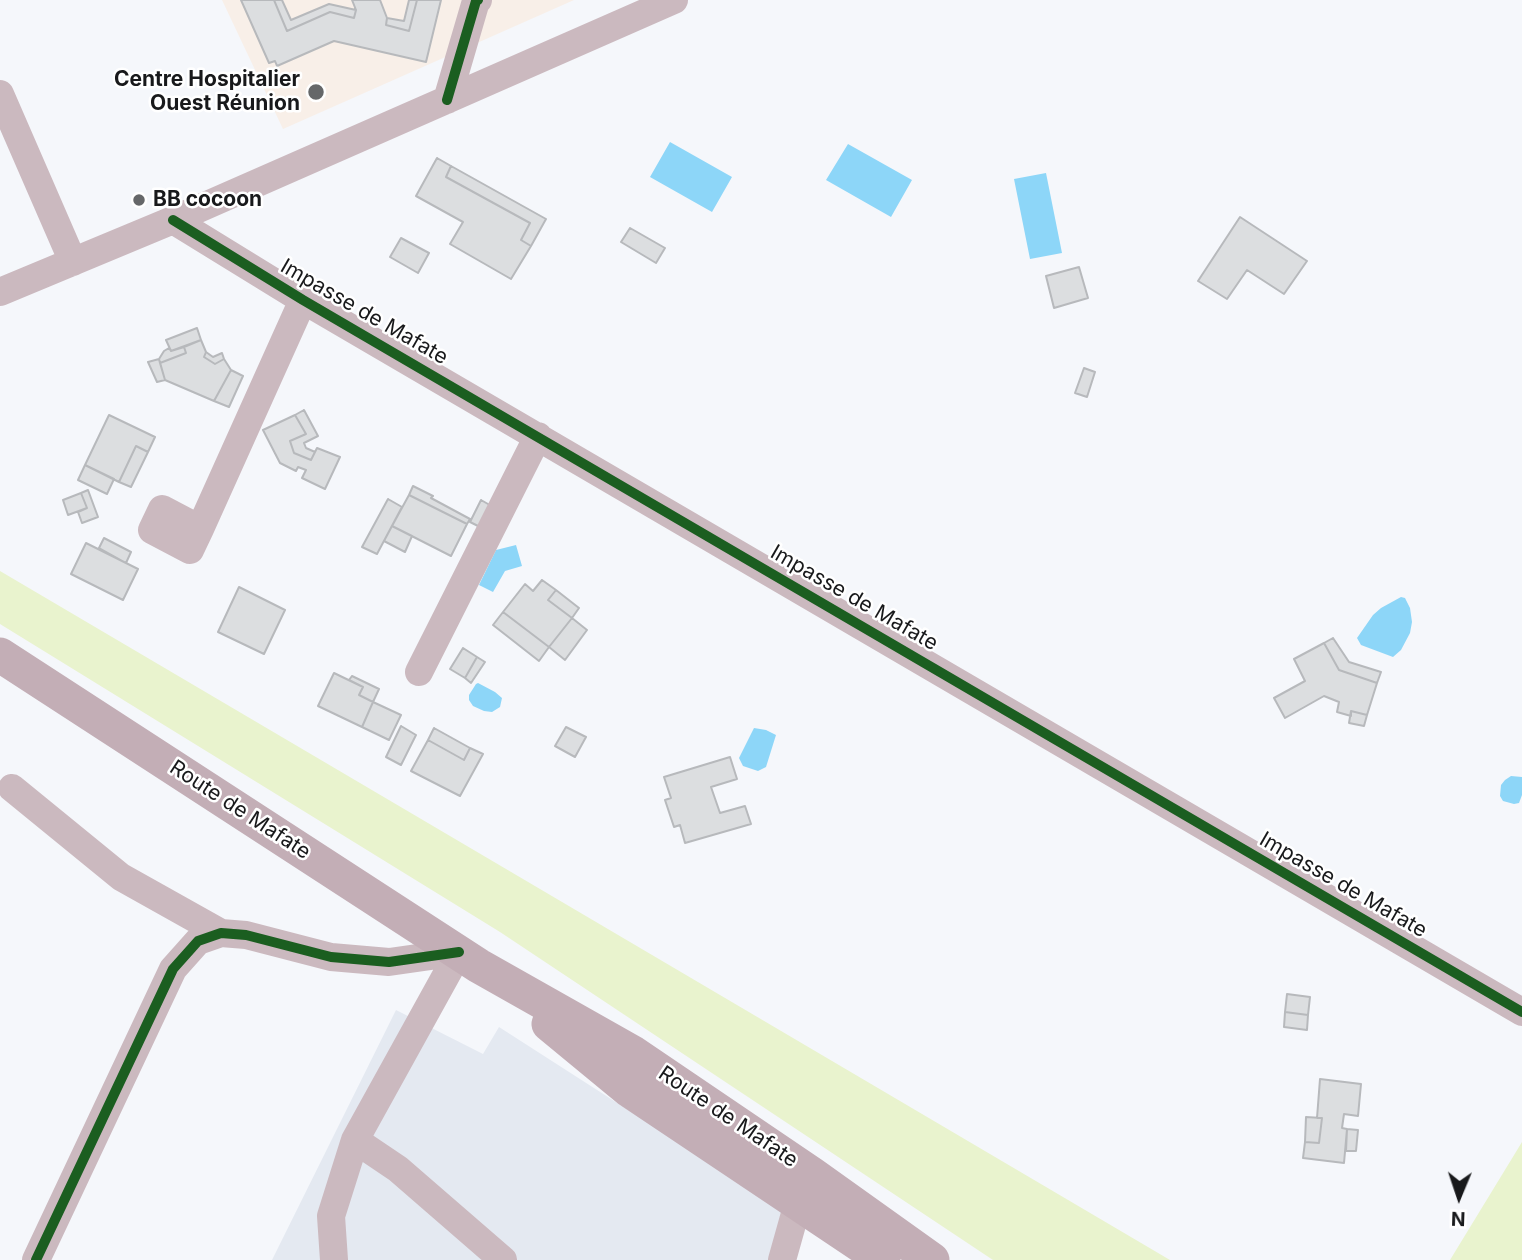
<!DOCTYPE html>
<html>
<head>
<meta charset="utf-8">
<style>
  body { margin:0 }
  #map { position:relative; width:1522px; height:1260px; overflow:hidden; background:#f5f7fb; font-family:Inter,sans-serif }
  canvas { display:block }
  .north { position:absolute; left:1424px; top:1162px; width:70px; height:70px; -webkit-text-stroke:5px #fff; paint-order:stroke; rotate:182deg; font-size:19px; font-weight:700; line-height:28px; text-align:center; color:#18191b }
  .north::after { content:''; display:block; margin:auto; width:24px; height:32px; background:#18191b; clip-path:polygon(50% 0,100% 100%,50% 72%,0 100%) }
</style>
</head>
<body>
<div id="map">
<canvas width="1522" height="1260"></canvas>
<div class="north">N</div>
</div>
<script>
const context = document.querySelector('canvas').getContext('2d');
context.lineJoin = 'round';
function fillPath(path, color) { context.fillStyle = color; context.fill(path, 'evenodd'); }
const poly = rows => new Path2D(rows.map(r => 'M' + r).join(''));
function trace(path, color, width, dash) { context.strokeStyle = color; context.lineWidth = width; context.lineCap = dash ? 'butt' : 'round'; context.setLineDash(dash || []); context.stroke(path); }
function label(font, color, halo, rows, align = 'center') {
  context.font = font + ' Inter,sans-serif'; context.lineWidth = 5; context.setLineDash([]); context.textBaseline = 'middle'; context.strokeStyle = halo; context.fillStyle = color; for (const [text, x, y, turn = 0] of rows) {
    context.save(); context.translate(x, y); context.rotate((+turn || 0) * Math.PI / 180); context.textAlign = isNaN(turn) ? turn : align; if (halo) context.strokeText(text, 0, 0); context.fillText(text, 0, 0); context.restore();
  }
}
fillPath(poly([
  [396,1010,483,1054,499,1027,801,1221,779,1260,272,1260]
]), '#e4e9f1');
fillPath(poly([
  [222,0,574,0,283,129]
]), '#f8efe8');
fillPath(poly([
  [0,571,1170,1260,993,1260,500,932,0,624],
  [1522,1142,1522,1260,1450,1260]
]), '#e9f3ce');
fillPath(poly([
  [670,142,732,177,712,212,650,177],
  [848,144,912,180,891,217,826,180],
  [1046,173,1062,253,1030,259,1014,179],
  [516,545,522,566,505,571,493,592,479,585,496,550],
  [1401,597,1405,598,1410,608,1412,622,1410,633,1401,650,1393,657,1361,645,1357,638,1373,615,1381,608],
  [478,683,495,692,502,698,500,707,492,712,484,711,473,706,469,700,469,695,476,684],
  [754,728,766,730,776,735,766,767,758,771,743,766,739,758],
  [1511,776,1522,777,1522,795,1519,803,1514,804,1503,801,1500,796,1501,785,1505,780]
]), '#8dd6f8');
const building = poly([
  [241,0,274,0,287,31,330,12,354,18,356,10,352,0,380,0,387,18,386,25,409,31,417,0,441,0,426,62,334,41,277,66,275,61,269,63,241,0],
  [274,0,282,0,291,20,329,4,356,10,354,18,330,12,287,31,274,0],
  [409,0,417,0,409,31,386,25,387,18,404,21,409,0],
  [437,158,451,166,446,177,530,223,521,240,531,246,511,279,450,244,463,222,416,196,437,158],
  [451,166,546,219,531,246,521,240,530,223,446,177,451,166],
  [1240,217,1307,261,1284,294,1247,270,1227,299,1198,281,1240,217],
  [630,228,665,248,656,263,621,242,630,228],
  [401,238,429,253,418,273,390,257,401,238],
  [1079,267,1088,298,1054,308,1046,276,1079,267],
  [197,328,201,340,171,351,166,340,197,328],
  [201,340,206,352,204,357,215,364,224,359,231,370,214,401,165,380,160,363,186,353,184,347,201,340],
  [184,347,186,353,160,363,159,359,164,351,169,348,171,351,184,347],
  [206,352,213,357,222,353,224,359,215,364,204,357,206,352],
  [159,359,165,380,157,382,148,362,159,359],
  [1084,368,1095,372,1087,397,1075,393,1084,368],
  [231,370,243,376,229,407,214,401,231,370],
  [304,410,318,436,304,443,306,448,315,452,311,460,294,453,290,441,306,434,295,415,304,410],
  [109,415,155,437,148,452,136,446,119,482,85,465,109,415],
  [295,415,306,434,290,441,294,453,311,460,317,448,340,457,325,489,302,478,306,470,298,467,296,471,280,463,263,430,295,415],
  [136,446,148,452,131,487,119,482,136,446],
  [85,465,114,479,107,494,78,480,85,465],
  [413,486,433,496,431,498,470,519,467,524,409,495,413,486],
  [88,490,98,517,82,523,78,512,87,508,81,493,88,490],
  [81,493,87,508,68,515,63,500,81,493],
  [409,495,467,524,451,556,392,526,409,495],
  [388,499,402,507,377,554,362,547,388,499],
  [481,500,495,508,484,529,470,522,481,500],
  [392,526,412,536,405,552,384,541,392,526],
  [104,538,131,552,126,563,99,548,104,538],
  [86,543,138,569,123,600,71,574,86,543],
  [542,580,556,590,548,600,572,618,549,647,503,612,525,584,533,591,542,580],
  [239,587,285,610,264,654,218,632,239,587],
  [556,590,579,608,572,618,548,600,556,590],
  [503,612,549,647,539,661,493,625,503,612],
  [572,618,587,630,565,660,549,647,572,618],
  [1333,638,1349,662,1381,672,1377,683,1339,670,1324,643,1333,638],
  [1324,643,1339,670,1377,683,1367,715,1351,711,1351,716,1337,712,1339,702,1324,696,1285,718,1274,698,1305,681,1294,659,1324,643],
  [463,648,477,657,465,678,450,669,463,648],
  [477,657,485,662,471,683,465,678,477,657],
  [334,673,363,687,359,695,373,702,362,727,318,706,334,673],
  [352,676,379,689,373,702,359,695,363,687,349,680,352,676],
  [373,702,401,715,389,740,362,727,373,702],
  [1351,711,1367,715,1364,726,1349,723,1351,711],
  [401,726,416,735,401,765,386,757,401,726],
  [566,727,586,737,575,757,555,746,566,727],
  [434,728,470,748,464,760,428,740,434,728],
  [428,740,464,760,470,748,483,754,460,796,411,771,428,740],
  [730,757,737,779,711,787,720,813,745,806,751,824,685,843,680,825,674,827,665,800,671,798,664,777,730,757],
  [1287,994,1310,997,1308,1015,1285,1012,1287,994],
  [1285,1012,1308,1015,1307,1030,1284,1027,1285,1012],
  [1320,1079,1361,1084,1358,1116,1344,1114,1342,1128,1347,1129,1344,1163,1303,1158,1305,1142,1319,1143,1322,1118,1317,1118,1320,1079],
  [1306,1117,1322,1118,1319,1143,1305,1142,1306,1117],
  [1347,1129,1358,1130,1356,1151,1346,1151,1347,1129]
]);
fillPath(building, '#dcdee0');
trace(building, '#b7b9bc', 2);
trace(poly([
  [0,94,73,262],
  [447,100,476,1,478,0],
  [173,220,303,300,1522,1012],
  [0,292,173,220,674,0],
  [200,529,162,509,152,530,190,550,200,529,303,300],
  [419,672,538,436],
  [12,788,121,877,221,933],
  [355,1140,398,1169,503,1260],
  [36,1260,173,969,198,941,221,933,246,935,331,957,389,962,459,952],
  [334,1260,331,1216,355,1140,459,952],
  [782,1260,798,1203,806,1186]
]), '#cbb9bf', 28);
trace(poly([
  [0,655,479,966,633,1053,813,1175,932,1260],
  [549,1024,629,1090,883,1260]
]), '#c3aeb6', 35);
trace(poly([
  [447,100,476,1,478,0],
  [173,220,303,300,1522,1012],
  [36,1260,173,969,198,941,221,933,246,935,331,957,389,962,459,952]
]), '#1b5e20', 10);
for (const [x, y, r, color] of [
  [316,92,9,"#656769"],
  [139,200,7,"#656769"]
]) { const dot = new Path2D(); dot.arc(x, y, r, 0, 2 * Math.PI); context.fillStyle = color; context.fill(dot); trace(dot, '#fff', 2.5); }
label('bold 21px', '#18191b', '#fff', [
  ["Centre Hospitalier",300,80],
  ["Ouest Réunion",300,104],
  ["BB cocoon",153,200,"left"]
], 'right');
label('21px', '#18191b', '#fff', [
  ["Impasse de Mafate",364,312,30],
  ["Impasse de Mafate",854,598,30],
  ["Route de Mafate",240,810,33],
  ["Impasse de Mafate",1343,885,30],
  ["Route de Mafate",728,1117,34]
]);
</script>
</body>
</html>
